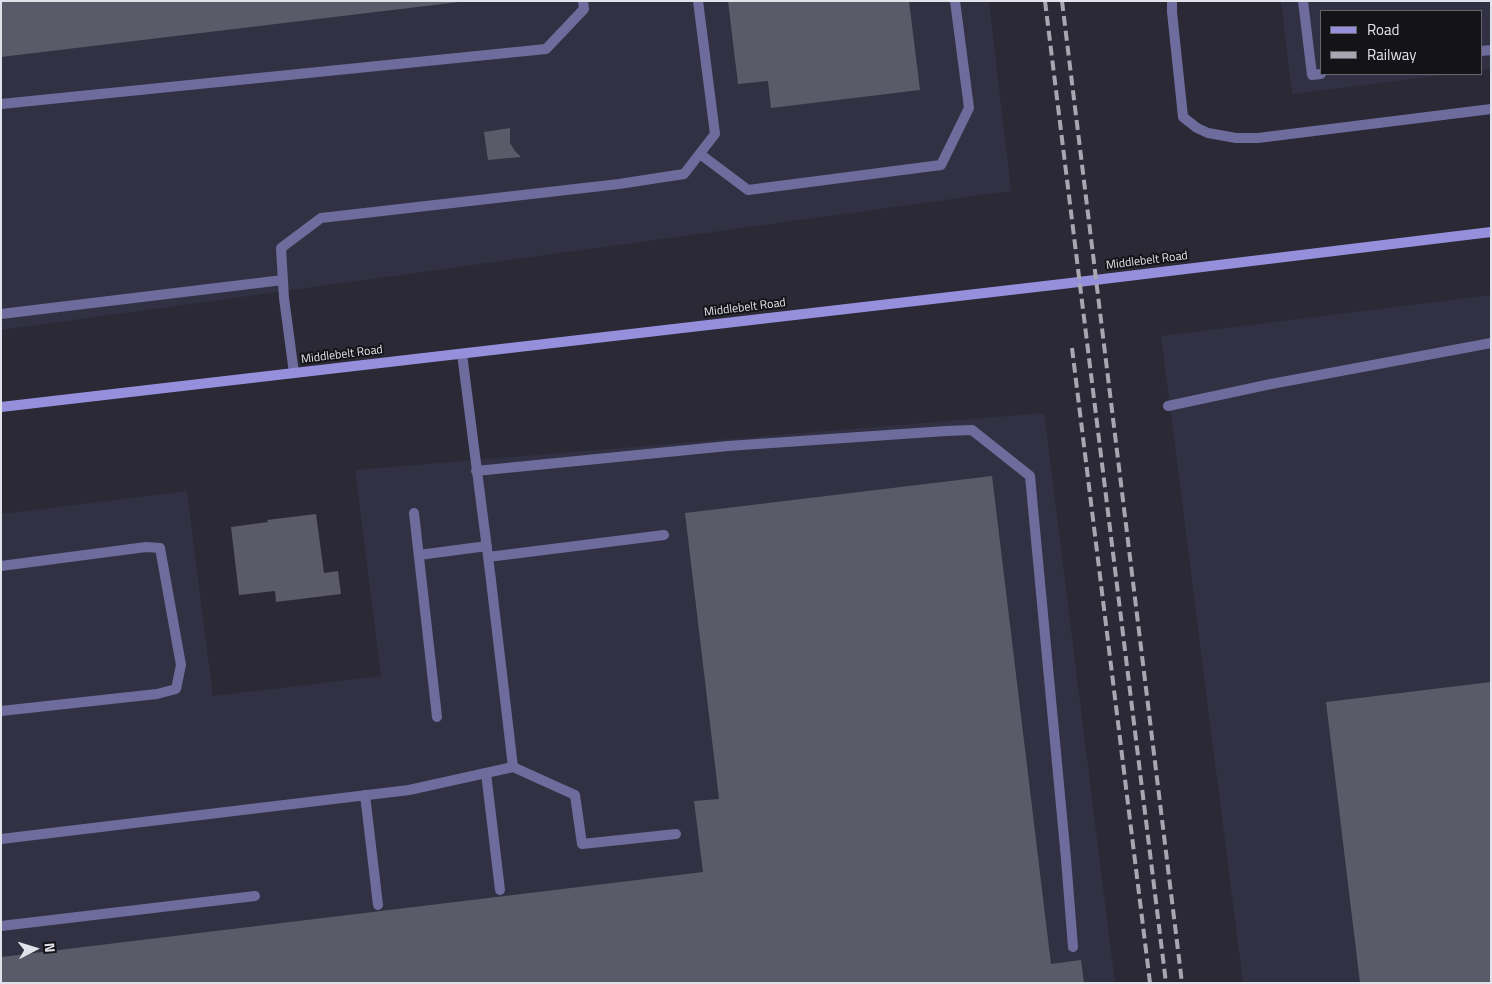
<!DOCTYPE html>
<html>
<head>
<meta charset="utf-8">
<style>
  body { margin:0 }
  #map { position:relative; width:1492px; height:984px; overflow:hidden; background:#2a2935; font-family:"Titillium Web",sans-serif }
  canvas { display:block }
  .frame { position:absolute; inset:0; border:2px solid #e2e2ea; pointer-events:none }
  .legend { position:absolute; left:1320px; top:10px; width:162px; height:65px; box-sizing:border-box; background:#131318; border:1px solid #66666c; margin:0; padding:6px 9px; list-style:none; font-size:15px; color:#e2e2ea }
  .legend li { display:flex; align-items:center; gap:10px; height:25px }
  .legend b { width:25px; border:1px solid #66666c }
  .north { position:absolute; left:10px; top:924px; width:50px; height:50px; -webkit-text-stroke:4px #131318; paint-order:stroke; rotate:85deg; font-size:14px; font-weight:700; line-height:20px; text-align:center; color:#e2e2ea }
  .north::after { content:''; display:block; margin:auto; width:18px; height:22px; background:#e2e2ea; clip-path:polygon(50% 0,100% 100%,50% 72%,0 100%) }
</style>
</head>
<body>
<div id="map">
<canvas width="1492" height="984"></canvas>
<div class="frame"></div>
<ul class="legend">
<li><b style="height:6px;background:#958fdc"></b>Road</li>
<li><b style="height:6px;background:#a8a7b1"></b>Railway</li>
</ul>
<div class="north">N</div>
</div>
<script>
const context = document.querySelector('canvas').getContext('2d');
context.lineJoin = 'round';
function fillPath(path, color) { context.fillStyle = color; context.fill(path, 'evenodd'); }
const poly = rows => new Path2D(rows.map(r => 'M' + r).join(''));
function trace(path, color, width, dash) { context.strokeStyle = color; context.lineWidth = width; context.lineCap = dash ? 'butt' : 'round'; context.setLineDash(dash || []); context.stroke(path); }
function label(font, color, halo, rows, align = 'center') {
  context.font = font + ' "Titillium Web",sans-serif'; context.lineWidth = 4; context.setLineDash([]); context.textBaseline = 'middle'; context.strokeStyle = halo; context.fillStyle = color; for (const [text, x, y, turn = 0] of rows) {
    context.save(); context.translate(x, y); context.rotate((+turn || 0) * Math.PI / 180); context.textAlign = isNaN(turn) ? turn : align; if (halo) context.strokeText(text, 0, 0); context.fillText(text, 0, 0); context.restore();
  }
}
fillPath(poly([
  [1,1,989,1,1011,191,1,330],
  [1281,1,1491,1,1491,69,1481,70,1481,11,1321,11,1321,74,1451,74,1292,94],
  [1491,295,1491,983,1243,983,1161,336],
  [1044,413,1115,983,1,983,1,514,187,491,213,696,381,676,355,470]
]), '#323143');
fillPath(poly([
  [1,1,459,1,459,2,1,57],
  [728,1,909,1,920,90,771,108,768,81,738,84],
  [510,128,510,143,515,151,521,157,488,160,484,132],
  [992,476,1051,964,1081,960,1084,983,1,983,1,957,703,872,694,801,719,799,685,513],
  [316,514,324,573,338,571,341,594,276,602,275,591,239,595,231,527,268,522,267,520],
  [1491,682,1491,983,1360,983,1326,702]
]), '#5a5a68');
trace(poly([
  [1172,1,1172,12,1183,117,1197,128,1208,133,1236,138,1258,138,1491,109],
  [1303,1,1312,75,1321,74],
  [1481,51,1491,50],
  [1,104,546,49,584,9,583,1],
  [700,154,748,190,941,165,969,108,955,1],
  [1,314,283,280],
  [294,373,284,298,281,248,321,218,619,184,684,174,715,134,698,1],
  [1168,406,1271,384,1491,343],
  [476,471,728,446,946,431,972,430,1030,476,1066,859,1073,947],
  [414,513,437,717],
  [419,555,487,546],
  [488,557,664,535],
  [1,566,146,547,160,548,181,665,176,689,157,694,1,711],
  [513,767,575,795,582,844,676,834],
  [486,773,500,890],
  [365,795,378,905],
  [1,839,409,790,513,767,490,572,462,354],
  [1,926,255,896]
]), '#6e6c9c', 10);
trace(poly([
  [1,407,1062,284,1491,232]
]), '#958fdc', 10);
trace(poly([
  [1045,1,1166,983],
  [1062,1,1182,983],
  [1072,348,1150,983]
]), '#a8a7b1', 4, [10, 5]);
label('12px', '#e2e2ea', '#131318', [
  ["Middlebelt Road",1147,261,-7],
  ["Middlebelt Road",745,308,-7],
  ["Middlebelt Road",342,355,-7]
]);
</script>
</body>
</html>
